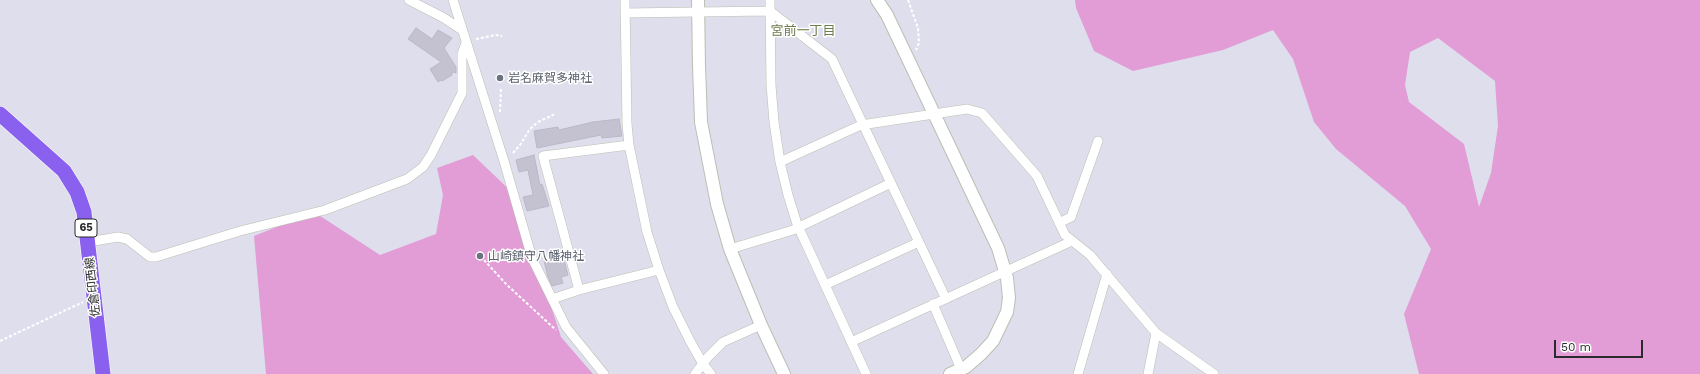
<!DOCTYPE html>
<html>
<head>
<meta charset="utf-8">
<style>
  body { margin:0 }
  #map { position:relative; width:1700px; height:374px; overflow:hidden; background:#dfdeed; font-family:"Work Sans",sans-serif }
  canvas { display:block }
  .scale { position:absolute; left:1554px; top:340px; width:89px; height:18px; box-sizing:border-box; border:2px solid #2b2b2b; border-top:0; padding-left:5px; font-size:12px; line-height:14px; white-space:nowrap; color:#2b2b2b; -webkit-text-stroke:3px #fff; paint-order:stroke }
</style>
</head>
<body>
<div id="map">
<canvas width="1700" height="374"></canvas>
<div class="scale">50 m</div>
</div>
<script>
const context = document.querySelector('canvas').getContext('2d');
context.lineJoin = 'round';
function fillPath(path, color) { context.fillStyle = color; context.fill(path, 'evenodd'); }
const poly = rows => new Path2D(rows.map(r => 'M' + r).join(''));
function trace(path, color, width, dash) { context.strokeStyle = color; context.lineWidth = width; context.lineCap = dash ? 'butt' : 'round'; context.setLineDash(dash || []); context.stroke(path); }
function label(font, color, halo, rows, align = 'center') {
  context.font = font + ' "Work Sans","Noto Sans JP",sans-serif'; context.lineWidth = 3; context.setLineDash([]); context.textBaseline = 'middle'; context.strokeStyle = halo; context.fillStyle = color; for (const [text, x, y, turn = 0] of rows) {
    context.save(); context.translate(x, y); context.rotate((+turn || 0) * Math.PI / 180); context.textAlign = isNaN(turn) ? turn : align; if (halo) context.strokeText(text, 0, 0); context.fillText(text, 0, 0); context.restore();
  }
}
fillPath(poly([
  [1075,0,1700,0,1700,374,1419,374,1404,314,1431,249,1405,206,1336,149,1314,122,1293,59,1273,30,1223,50,1133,71,1094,51,1076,8],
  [1438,38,1495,81,1498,126,1491,173,1479,207,1464,144,1409,102,1405,85,1410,52],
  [473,155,515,195,561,337,593,374,266,374,254,236,314,212,380,255,436,234,443,195,437,168]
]), '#e29cd6');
const building = poly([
  [416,28,432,39,438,30,452,38,444,48,456,67,456,73,454,72,451,74,452,75,442,81,441,80,438,82,430,69,441,62,408,39,416,28],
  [619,119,622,136,602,138,601,135,537,148,534,131,558,127,559,130,593,122,619,119],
  [534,155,540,185,542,184,549,206,527,211,523,197,533,195,528,170,519,172,516,160,534,155],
  [563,256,568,275,561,277,563,283,552,286,548,277,544,261,563,256]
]);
fillPath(building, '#c4c2d0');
trace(building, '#bab8c8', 1);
const minor = poly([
  [409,0,444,18,462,30],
  [453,0,504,161,532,258,566,327,604,374],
  [625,0,627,124,629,145,647,232,659,270,673,307,690,341,703,364,711,374],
  [770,0,771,85,774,122,780,162,788,195,797,224,866,374],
  [625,13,770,11,832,59,946,299],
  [780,162,861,125,967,109,982,113,1037,176,1065,235,1090,255,1156,333,1214,374],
  [1059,223,1071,217,1098,141],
  [88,242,118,237,127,239,150,257,156,257,240,231,325,210,407,179,423,167,431,155,462,93,462,54,466,43],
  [730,249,793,230,891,183],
  [825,285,919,242],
  [579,290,543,156,629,145],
  [552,299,579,290,659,270],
  [933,304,961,369],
  [851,342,1072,241],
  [695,374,708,357,723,342,761,325],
  [1078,374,1107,274],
  [1148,374,1156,333]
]);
const tertiary = poly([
  [698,0,699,66,701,122,717,204,730,249,761,325,784,374],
  [877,0,887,15,998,248,1007,278,1009,298,1007,312,993,341,981,354,966,367,950,374]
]);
const primary = poly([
  [0,114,64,171,77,192,84,212,103,374]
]);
trace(minor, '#babfb1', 10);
trace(tertiary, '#babfb1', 14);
trace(primary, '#fff', 16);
trace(poly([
  [908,0,918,28,919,43,916,50],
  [476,39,496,35,502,36],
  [500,112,501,88],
  [513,153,520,145,530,129,538,122,555,114],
  [484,260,507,285,556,330],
  [0,341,83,302]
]), '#fff', 2, [3, 2]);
trace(minor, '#fff', 9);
trace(tertiary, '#fff', 12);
trace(primary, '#8a61ef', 15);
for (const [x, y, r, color] of [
  [500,78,4,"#6b7280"],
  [480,256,4,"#6b7280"]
]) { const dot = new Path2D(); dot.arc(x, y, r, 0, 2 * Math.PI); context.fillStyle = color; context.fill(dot); trace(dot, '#fff', 1.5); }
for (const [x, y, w] of [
  [86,228,22]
]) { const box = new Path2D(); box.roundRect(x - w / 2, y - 9, w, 18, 3); context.fillStyle = '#fff'; context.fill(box); trace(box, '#2b2b2b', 1); }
label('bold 11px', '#2b2b2b', null, [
  ["65",86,228]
]);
label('12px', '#5b616d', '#fff', [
  ["岩名麻賀多神社",508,78],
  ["山崎鎮守八幡神社",488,256]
], 'left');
label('12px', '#2b2b2b', '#fff', [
  ["佐倉印西線",93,287,-96]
]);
label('13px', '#6c7c4c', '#fff', [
  ["宮前一丁目",803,31]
]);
</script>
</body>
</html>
